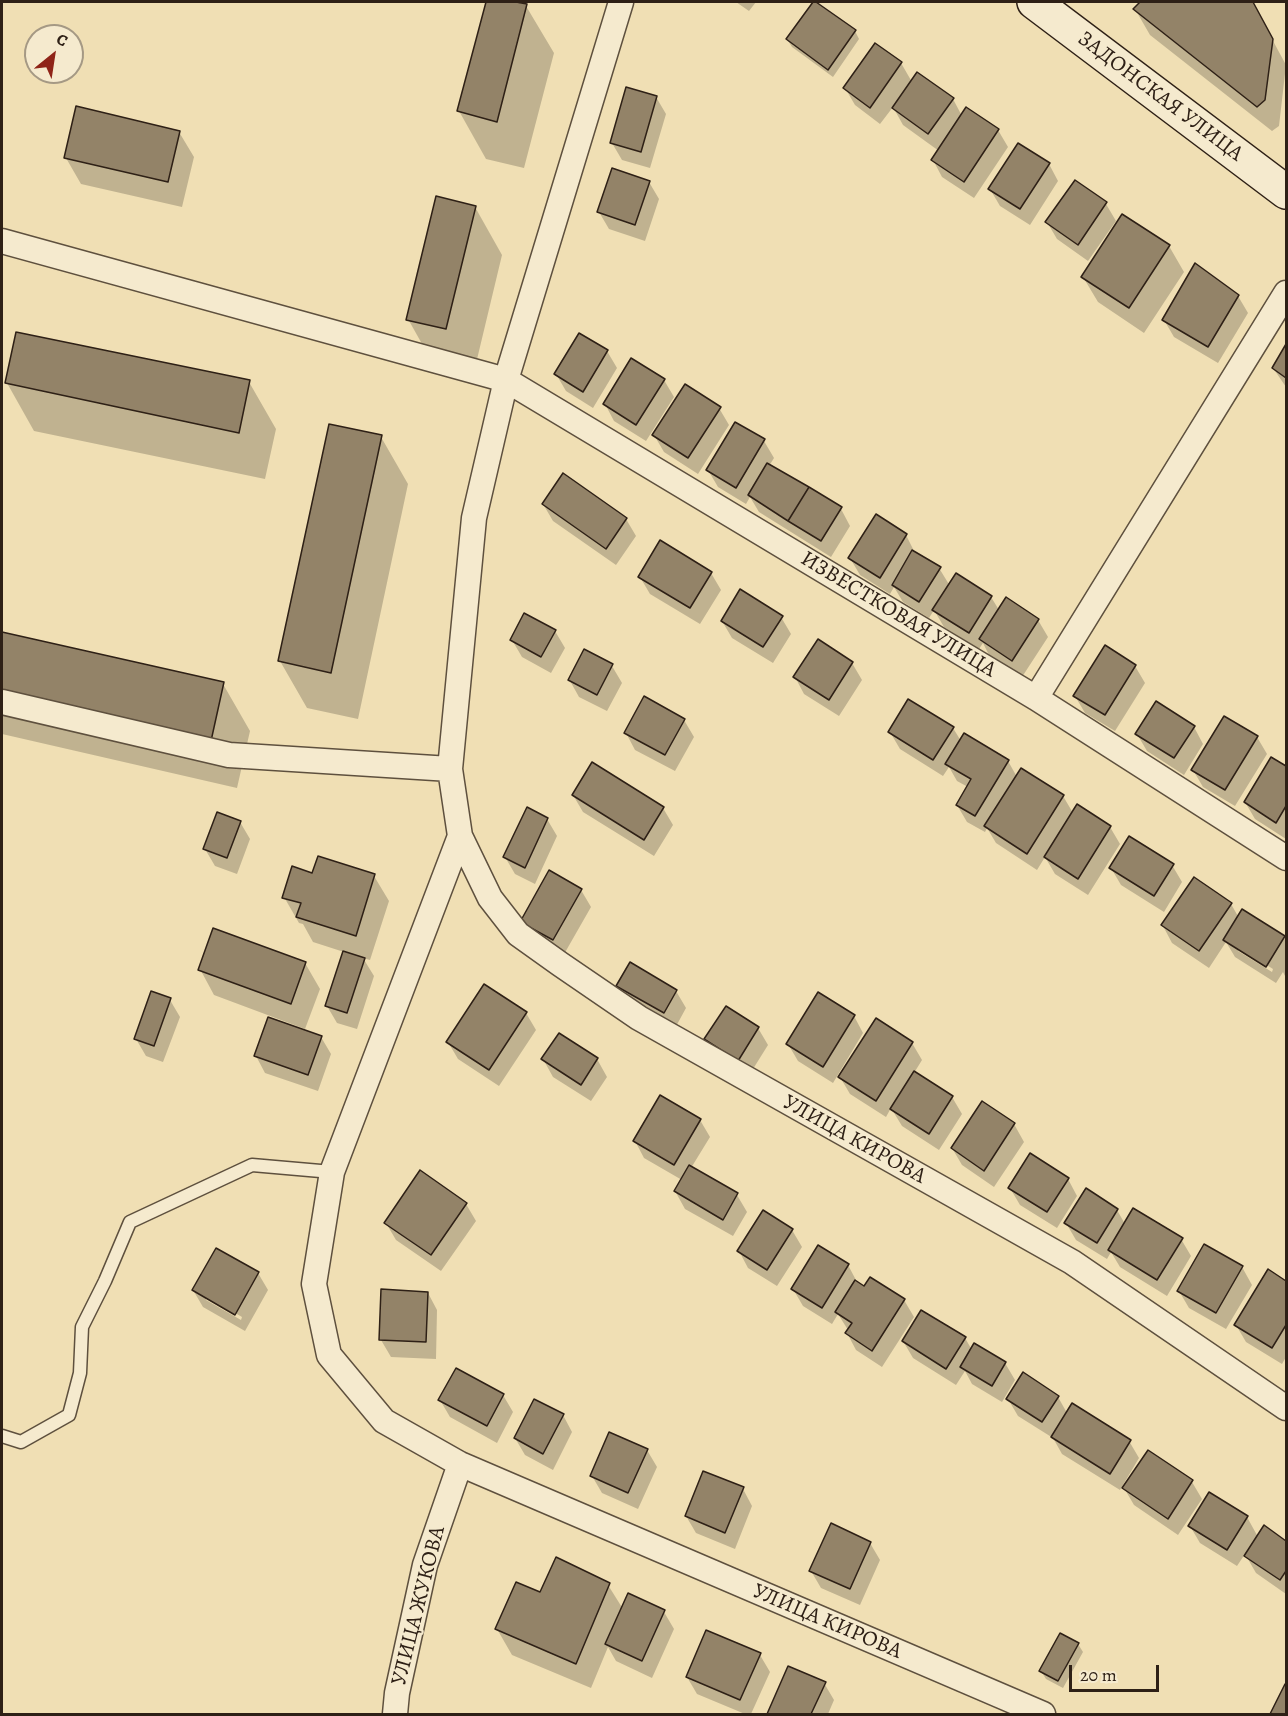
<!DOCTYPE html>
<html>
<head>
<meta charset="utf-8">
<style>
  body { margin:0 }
  #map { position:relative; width:1288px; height:1716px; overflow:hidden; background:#f0dfb4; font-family:Alegreya,serif }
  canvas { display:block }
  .frame { position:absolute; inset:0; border:3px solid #2e2016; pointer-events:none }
  .north { position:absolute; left:24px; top:24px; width:60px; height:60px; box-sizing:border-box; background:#f5eace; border:2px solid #a59984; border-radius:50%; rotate:30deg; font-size:16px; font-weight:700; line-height:24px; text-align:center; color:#2e2016 }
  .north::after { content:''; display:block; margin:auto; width:21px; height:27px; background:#8f2418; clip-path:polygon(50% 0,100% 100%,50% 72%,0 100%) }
  .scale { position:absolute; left:1069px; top:1665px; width:90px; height:27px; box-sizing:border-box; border:3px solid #2e2016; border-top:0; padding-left:8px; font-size:18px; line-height:21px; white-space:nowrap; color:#2e2016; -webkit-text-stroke:4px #f5eace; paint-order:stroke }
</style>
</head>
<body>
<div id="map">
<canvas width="1288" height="1716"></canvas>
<div class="frame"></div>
<div class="north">С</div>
<div class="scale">20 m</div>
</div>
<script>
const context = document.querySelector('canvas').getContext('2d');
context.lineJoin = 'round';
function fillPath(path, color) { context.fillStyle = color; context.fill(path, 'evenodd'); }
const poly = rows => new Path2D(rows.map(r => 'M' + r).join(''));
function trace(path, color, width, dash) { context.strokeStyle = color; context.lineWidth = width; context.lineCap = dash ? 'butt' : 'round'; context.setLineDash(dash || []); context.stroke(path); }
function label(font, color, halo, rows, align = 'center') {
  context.font = font + ' Alegreya,serif'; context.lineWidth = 4.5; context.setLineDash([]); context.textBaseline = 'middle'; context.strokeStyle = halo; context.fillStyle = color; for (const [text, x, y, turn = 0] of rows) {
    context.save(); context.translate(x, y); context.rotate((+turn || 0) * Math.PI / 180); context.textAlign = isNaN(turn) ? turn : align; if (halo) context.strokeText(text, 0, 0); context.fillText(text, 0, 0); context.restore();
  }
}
fillPath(poly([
  [487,2,510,2,526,6,554,53,524,168,486,159,459,111],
  [736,2,756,2,749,11],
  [814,2,855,31,859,39,833,77,792,47,787,39],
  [1141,2,1252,2,1286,65,1279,126,1272,131,1150,35,1135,9],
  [875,45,901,63,912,82,953,99,962,116,998,130,1008,147,974,198,942,177,933,160,939,151,903,125,893,107,880,124,855,105,845,88],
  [656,97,666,114,650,168,622,160,612,143],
  [179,132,194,157,182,207,81,184,66,158],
  [1049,164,1058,181,1030,225,1000,206,990,189],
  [649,182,659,199,645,241,609,229,599,212],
  [1075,182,1106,204,1116,221,1088,261,1057,239,1047,222],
  [475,207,502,255,473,376,435,367,408,319],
  [1169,246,1184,272,1144,333,1098,302,1083,277],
  [1238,296,1248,313,1218,363,1174,337,1164,320],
  [1286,347,1286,387,1273,368],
  [607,351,617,368,593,408,566,391,556,374],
  [664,380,674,397,646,441,614,421,605,404],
  [249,382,276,429,265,479,34,431,7,383],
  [719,408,729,425,698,474,664,452,654,435],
  [381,437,408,484,358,719,307,708,280,661],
  [764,441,774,458,769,466,841,509,850,526,831,557,759,512,750,497,746,504,718,487,708,470],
  [543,504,626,519,636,536,616,565,553,521],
  [906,535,915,553,939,568,950,586,991,597,999,610,1038,620,1048,637,1022,677,990,657,983,643,979,649,944,627,934,610,929,618,903,602,894,587,890,594,860,575,850,558],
  [711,573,721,590,700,624,650,594,640,577],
  [781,617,791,634,773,663,732,638,722,621],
  [555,631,565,648,551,673,522,657,512,640],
  [2,634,223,684,250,731,237,788,2,734],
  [852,663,862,680,839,716,804,694,795,677],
  [612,666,622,683,607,711,579,697,569,679],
  [1135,666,1145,683,1115,731,1085,713,1075,696],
  [684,720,694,737,675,771,635,750,626,733],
  [1194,727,1203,744,1184,775,1147,751,1137,734],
  [953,728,961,741,1008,761,1017,777,1063,796,1073,813,1110,827,1120,844,1088,895,1055,874,1045,857,1037,870,996,843,987,828,985,832,967,822,957,805,968,787,957,781,949,767,943,776,900,749,890,732],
  [1257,737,1267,754,1235,806,1203,787,1193,770],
  [1272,759,1286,768,1286,839,1255,819,1245,802],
  [573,795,663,808,673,825,654,856,583,812],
  [547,819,557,836,535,884,515,874,505,857],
  [240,822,250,839,237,874,215,866,205,849],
  [1172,865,1182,882,1164,912,1121,885,1111,868],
  [313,874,374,876,389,901,370,960,363,958,374,976,357,1029,337,1023,327,1006,344,952,313,942,303,924,299,923,284,897],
  [581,890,591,907,563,956,521,922],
  [1231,904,1239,918,1284,937,1286,942,1286,978,1283,972,1276,983,1235,957,1226,942,1209,968,1172,943,1163,926],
  [1238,947,1273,969,1272,972,1238,951],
  [305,963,320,989,305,1029,214,995,200,969],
  [618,986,676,991,686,1008,674,1030,628,1003],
  [170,1000,180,1017,163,1062,146,1056,136,1039],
  [526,1013,536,1030,499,1086,458,1059,448,1042],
  [854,1016,863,1033,833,1083,798,1061,788,1044],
  [758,1028,768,1045,748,1077,716,1056,706,1039],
  [559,1035,597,1059,607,1077,591,1101,553,1077,543,1059],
  [321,1037,331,1054,318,1091,265,1073,256,1056],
  [912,1043,922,1060,914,1073,952,1097,962,1114,939,1150,902,1126,891,1108,886,1117,850,1094,840,1077],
  [983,1103,1014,1124,1024,1142,994,1187,962,1165,952,1148],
  [700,1120,710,1137,691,1168,737,1195,747,1212,733,1236,685,1209,675,1191,682,1180,644,1158,635,1141],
  [1068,1179,1077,1196,1057,1228,1020,1205,1010,1188],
  [466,1204,476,1221,441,1271,396,1240,386,1223],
  [1117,1210,1125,1224,1181,1239,1191,1256,1167,1296,1120,1267,1111,1252,1107,1259,1076,1240,1066,1223],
  [792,1230,802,1247,777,1286,748,1268,739,1251],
  [848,1265,857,1282,865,1288,904,1300,914,1317,882,1367,856,1350,847,1333,848,1330,838,1314,832,1324,803,1306,793,1289],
  [1242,1267,1252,1285,1226,1329,1189,1308,1179,1291],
  [1268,1271,1286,1282,1286,1357,1282,1364,1246,1342,1236,1325],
  [258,1273,268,1290,245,1331,203,1307,193,1290],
  [206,1296,242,1317,241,1320,206,1300],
  [428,1293,437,1310,436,1359,391,1357,381,1340],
  [965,1338,972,1350,1005,1363,1015,1380,1002,1402,972,1384,965,1371,956,1385,913,1358,903,1341],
  [456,1370,503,1395,513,1412,497,1443,450,1417,440,1400],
  [1058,1397,1067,1413,1129,1441,1139,1458,1120,1490,1062,1454,1053,1438,1018,1416,1008,1399],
  [563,1415,572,1432,553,1470,525,1455,515,1438],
  [647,1450,657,1467,638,1509,602,1493,592,1476],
  [1192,1482,1202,1499,1178,1535,1134,1505,1124,1488],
  [743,1489,752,1506,735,1549,696,1533,686,1516],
  [1247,1517,1258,1537,1264,1528,1286,1542,1286,1594,1256,1573,1245,1554,1237,1566,1200,1543,1190,1526],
  [870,1543,880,1560,860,1605,821,1588,811,1571],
  [608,1585,623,1609,664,1612,674,1629,652,1678,616,1661,608,1647,591,1688,512,1655,497,1629],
  [1078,1644,1083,1652,1063,1688,1046,1679,1041,1671],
  [760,1655,770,1672,751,1714,745,1714,697,1694,687,1677],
  [788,1668,824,1683,834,1700,828,1714,768,1714],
  [1285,1686,1286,1714,1272,1714]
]), '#0003');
const building = poly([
  [486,2,516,2,527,4,497,122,457,111,486,2],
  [813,2,816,2,856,30,828,70,786,39,813,2],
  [1140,2,1253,2,1273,39,1265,100,1257,107,1133,9,1140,2],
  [875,43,902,62,870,108,843,88,875,43],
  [917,72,954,98,928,134,892,108,917,72],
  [626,87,657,96,641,152,610,143,626,87],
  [76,106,180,131,168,182,64,158,76,106],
  [966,107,999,129,964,182,931,160,966,107],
  [1018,143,1050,163,1020,209,988,189,1018,143],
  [612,168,650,181,635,225,597,212,612,168],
  [1075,180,1107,202,1078,245,1045,222,1075,180],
  [436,196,476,206,446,329,406,320,436,196],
  [1122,214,1170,245,1129,308,1081,277,1122,214],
  [1195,263,1239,295,1208,347,1162,320,1195,263],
  [16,332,250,380,239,433,5,383,16,332],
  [579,333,608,350,583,392,554,374,579,333],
  [1286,344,1286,378,1272,368,1286,344],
  [631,358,665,379,636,425,603,404,631,358],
  [685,384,721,407,688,458,652,435,685,384],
  [735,422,765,439,736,488,706,470,735,422],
  [329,424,382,435,331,673,278,661,329,424],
  [767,463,809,487,788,521,748,495,767,463],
  [563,473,627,518,606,549,542,504,563,473],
  [809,487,842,507,821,541,788,521,809,487],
  [876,514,907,534,880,578,848,558,876,514],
  [660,540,712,572,690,608,638,577,660,540],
  [912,550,941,567,919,602,892,585,912,550],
  [956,573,992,596,969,633,932,610,956,573],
  [740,589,783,616,763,647,721,621,740,589],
  [1006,597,1039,619,1012,661,979,639,1006,597],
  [524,613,556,630,541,657,510,640,524,613],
  [2,632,224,682,211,741,2,694,2,632],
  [818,639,853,662,829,700,793,677,818,639],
  [1105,645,1136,665,1105,715,1073,696,1105,645],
  [584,649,613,664,597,695,568,680,584,649],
  [644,696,685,719,665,755,624,733,644,696],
  [908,699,954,727,933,760,888,732,908,699],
  [1156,701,1195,726,1174,758,1135,734,1156,701],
  [1224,716,1258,736,1225,790,1191,770,1224,716],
  [964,733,1009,760,975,816,956,805,971,779,945,764,964,733],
  [1271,757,1286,766,1286,806,1276,823,1244,802,1271,757],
  [592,762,664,807,644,840,572,795,592,762],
  [1021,768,1064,795,1027,854,984,826,1021,768],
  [1077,804,1111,826,1078,879,1044,857,1077,804],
  [527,807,548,818,525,868,503,857,527,807],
  [217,812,241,821,227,858,203,849,217,812],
  [1129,836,1174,864,1154,896,1109,868,1129,836],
  [318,856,375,874,356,936,296,917,301,903,282,898,292,866,312,873,318,856],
  [549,870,582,889,553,940,520,922,549,870],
  [1194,877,1232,903,1199,951,1161,925,1194,877],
  [1242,909,1285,936,1266,967,1223,940,1242,909],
  [213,928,306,962,291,1004,198,970,213,928],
  [343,951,365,958,347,1013,325,1006,343,951],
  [630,962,677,990,664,1013,616,986,630,962],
  [484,984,527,1012,489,1070,446,1042,484,984],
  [151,991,171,998,154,1046,134,1039,151,991],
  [818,992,855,1015,823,1067,786,1044,818,992],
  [726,1006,759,1027,738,1061,704,1039,726,1006],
  [268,1017,322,1036,308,1075,254,1056,268,1017],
  [876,1018,913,1042,876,1101,838,1077,876,1018],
  [559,1033,598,1058,581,1085,541,1059,559,1033],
  [914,1071,953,1096,929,1134,890,1109,914,1071],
  [660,1095,701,1119,674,1165,633,1141,660,1095],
  [982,1101,1015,1123,984,1171,951,1148,982,1101],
  [1030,1153,1069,1178,1047,1212,1008,1188,1030,1153],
  [689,1165,738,1193,723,1220,674,1191,689,1165],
  [420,1170,467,1203,431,1255,384,1223,420,1170],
  [1086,1188,1118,1209,1097,1243,1064,1223,1086,1188],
  [1133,1208,1183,1238,1157,1280,1108,1250,1133,1208],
  [763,1210,793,1229,767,1270,737,1251,763,1210],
  [1204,1244,1243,1266,1216,1313,1177,1291,1204,1244],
  [818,1245,849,1264,822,1308,791,1289,818,1245],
  [216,1248,259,1272,235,1315,192,1290,216,1248],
  [1268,1269,1286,1281,1286,1325,1272,1348,1234,1325,1268,1269],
  [870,1277,905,1299,872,1351,845,1333,852,1323,835,1312,855,1280,864,1286,870,1277],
  [381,1289,428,1292,426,1342,379,1340,381,1289],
  [921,1310,966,1337,946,1369,902,1341,921,1310],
  [974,1343,1006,1362,992,1386,960,1367,974,1343],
  [456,1368,504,1394,487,1426,438,1400,456,1368],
  [1023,1372,1059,1396,1042,1422,1006,1399,1023,1372],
  [534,1399,564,1414,543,1454,514,1438,534,1399],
  [1072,1403,1131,1440,1110,1474,1051,1437,1072,1403],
  [609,1432,648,1449,628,1493,590,1476,609,1432],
  [1148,1450,1193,1480,1168,1519,1122,1488,1148,1450],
  [703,1471,744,1487,725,1533,685,1516,703,1471],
  [1209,1492,1248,1516,1227,1550,1188,1526,1209,1492],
  [831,1523,871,1542,850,1589,809,1571,831,1523],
  [1264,1525,1286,1541,1286,1571,1280,1580,1244,1556,1264,1525],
  [556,1557,610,1583,576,1664,495,1629,516,1582,540,1592,556,1557],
  [628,1593,665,1610,642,1661,605,1644,628,1593],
  [706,1630,761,1653,740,1700,686,1677,706,1630],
  [1060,1633,1079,1643,1058,1681,1039,1671,1060,1633],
  [788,1666,826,1682,811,1714,767,1714,788,1666],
  [1285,1684,1286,1685,1286,1714,1270,1714,1285,1684]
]);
fillPath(building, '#938368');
trace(building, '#2e2016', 1.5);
const service = poly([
  [2,1436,21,1442,69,1415,80,1373,82,1327,105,1281,130,1222,252,1165,332,1172]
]);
const minor = poly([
  [621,2,506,380,474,518,450,769,460,836,332,1172,314,1284,329,1355,384,1421,460,1464,1043,1714],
  [2,241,506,380,1036,698,1286,858],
  [1036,698,1286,293],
  [2,702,229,755,450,769],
  [460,836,490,898,518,934,560,964,639,1018,1072,1262,1286,1408],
  [395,1714,397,1693,425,1565,460,1464]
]);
const secondary = poly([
  [1034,2,1286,192]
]);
trace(service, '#5e503e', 15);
trace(minor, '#5e503e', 27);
trace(secondary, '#2e2016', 36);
trace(service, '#f5eace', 12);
trace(minor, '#f5eace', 24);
trace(secondary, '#f5eace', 33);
label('22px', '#2e2016', '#f5eace', [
  ["ЗАДОНСКАЯ УЛИЦА",1160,97,37],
  ["ИЗВЕСТКОВАЯ УЛИЦА",898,615,31],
  ["УЛИЦА КИРОВА",854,1140,29],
  ["УЛИЦА ЖУКОВА",419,1606,-76],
  ["УЛИЦА КИРОВА",827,1622,23]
]);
</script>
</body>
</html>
